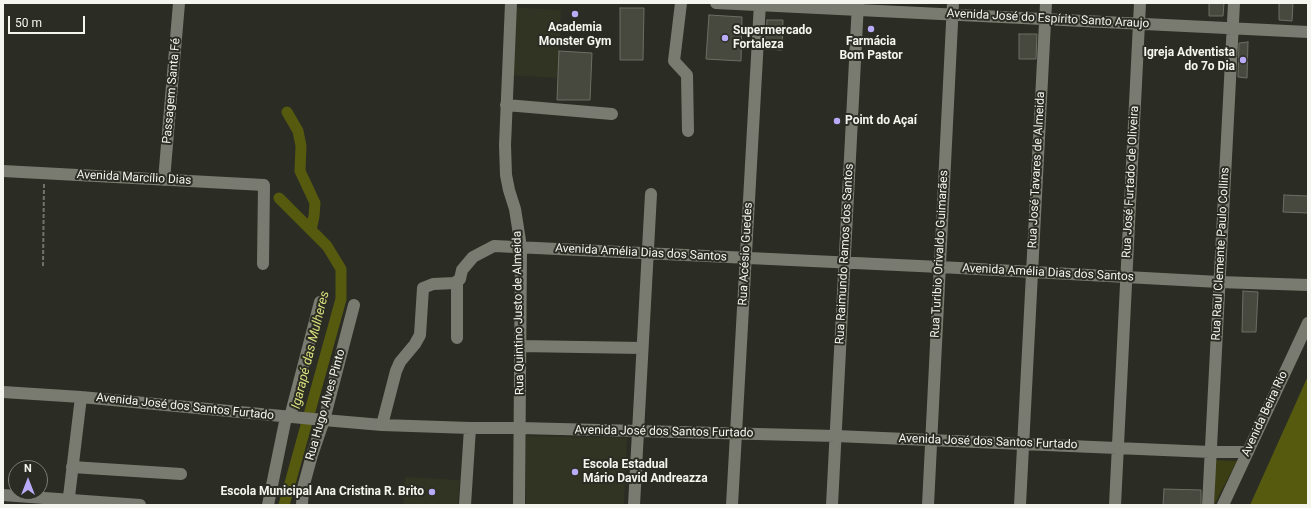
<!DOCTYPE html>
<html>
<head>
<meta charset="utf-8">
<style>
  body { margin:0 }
  #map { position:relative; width:1311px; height:508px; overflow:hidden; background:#2b2c23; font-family:Roboto,sans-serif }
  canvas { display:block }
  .frame { position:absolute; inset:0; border:4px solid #f4f5ef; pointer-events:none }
  .north { position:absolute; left:8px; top:460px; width:40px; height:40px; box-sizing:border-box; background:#2b2c23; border:1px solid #7b7c75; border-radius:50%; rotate:0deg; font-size:11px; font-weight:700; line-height:16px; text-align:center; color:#f4f5ef }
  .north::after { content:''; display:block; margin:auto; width:14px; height:18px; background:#b9abf7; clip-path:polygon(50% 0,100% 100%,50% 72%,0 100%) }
  .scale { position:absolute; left:8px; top:16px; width:77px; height:18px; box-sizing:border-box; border:2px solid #f4f5ef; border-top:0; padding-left:5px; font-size:12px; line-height:14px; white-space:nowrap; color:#f4f5ef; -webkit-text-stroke:3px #2b2c23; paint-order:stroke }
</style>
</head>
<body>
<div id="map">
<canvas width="1311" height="508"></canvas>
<div class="frame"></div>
<div class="north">N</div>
<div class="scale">50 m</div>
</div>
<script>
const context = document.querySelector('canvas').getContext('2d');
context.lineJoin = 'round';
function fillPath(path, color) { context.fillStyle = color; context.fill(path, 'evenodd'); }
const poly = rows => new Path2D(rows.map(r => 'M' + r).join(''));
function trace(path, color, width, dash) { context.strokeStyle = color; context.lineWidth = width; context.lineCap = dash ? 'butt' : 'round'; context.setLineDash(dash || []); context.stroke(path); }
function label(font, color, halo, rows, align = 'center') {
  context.font = font + ' Roboto,sans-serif'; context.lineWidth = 4; context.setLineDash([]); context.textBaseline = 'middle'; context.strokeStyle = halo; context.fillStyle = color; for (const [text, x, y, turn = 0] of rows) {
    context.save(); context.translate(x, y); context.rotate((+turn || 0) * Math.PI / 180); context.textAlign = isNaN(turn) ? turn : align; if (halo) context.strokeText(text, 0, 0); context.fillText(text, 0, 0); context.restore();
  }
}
fillPath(poly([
  [511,7,561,10,558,78,507,75],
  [526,436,627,438,624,505,526,505],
  [405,477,460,480,458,505,403,505]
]), '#313323');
fillPath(poly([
  [1215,460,1237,461,1214,505]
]), '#3b3d13');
fillPath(poly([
  [1308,376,1308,505,1250,505]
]), '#565a0f');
trace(poly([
  [287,112,298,131,301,146,300,171,315,203,314,216,311,230],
  [279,198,327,246,341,269,341,299,284,505]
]), '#565a0f', 11);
const building = poly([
  [1209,3,1224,3,1223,16,1209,16,1209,3],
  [1279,3,1293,3,1292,21,1279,20,1279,3],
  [620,8,644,8,643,60,620,60,620,8],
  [709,15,742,17,741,61,706,59,709,15],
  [767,20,783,20,782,50,765,49,767,20],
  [1019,34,1037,34,1036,59,1019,59,1019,34],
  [1248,42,1247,78,1238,77,1239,43,1248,42],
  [559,51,592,53,590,100,557,100,559,51],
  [1284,195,1308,196,1308,213,1283,212,1284,195],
  [1243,291,1258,292,1256,332,1242,332,1243,291],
  [1164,489,1201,490,1201,505,1163,505,1164,489]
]);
fillPath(building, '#47483e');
trace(building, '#6d6e63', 1);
trace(poly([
  [43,266,44,183]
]), '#72736b', 2, [4, 2]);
trace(poly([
  [511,3,505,145,506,175,509,190,515,209,521,247,519,505],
  [681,3,674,61,687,75,688,131],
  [716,3,1308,32],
  [506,105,612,114],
  [3,171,264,185,263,264],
  [164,180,179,3],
  [457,281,457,338],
  [520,346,642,348],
  [3,392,81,397,324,420,382,425,470,428,520,428,836,436,1210,452,1248,452],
  [290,417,320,302],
  [382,425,396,371,400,362,415,344,420,335,423,288,433,284,455,283,460,279,462,270,473,257,494,246,940,267,1219,282,1308,285],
  [72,467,181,474],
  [3,495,140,505],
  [68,505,81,397],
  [268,505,286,417],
  [302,505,303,488,312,455,324,420,354,305],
  [465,505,470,428],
  [634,505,651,194],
  [732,505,760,3],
  [832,505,858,3],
  [928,505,953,3],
  [1020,505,1046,3],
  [1115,505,1140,3],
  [1208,505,1234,3],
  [1223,505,1308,323]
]), '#7a7b70', 12);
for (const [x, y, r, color] of [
  [575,14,4,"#b9abf7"],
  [871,29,4,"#b9abf7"],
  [725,38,4,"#b9abf7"],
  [1243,60,4,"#b9abf7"],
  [837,121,4,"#b9abf7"],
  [575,472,4,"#b9abf7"],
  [432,492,4,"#b9abf7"]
]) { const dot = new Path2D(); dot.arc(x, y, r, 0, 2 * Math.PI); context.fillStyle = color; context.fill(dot); trace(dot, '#2b2c23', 1.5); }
label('12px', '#f4f5ef', '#2b2c23', [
  ["Avenida José do Espírito Santo Araujo",1048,19,3],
  ["Passagem Santa Fé",172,91,-85],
  ["Rua José Tavares de Almeida",1037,170,-87],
  ["Avenida Marcílio Dias",134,178,3],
  ["Rua José Furtado de Oliveira",1131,182,-87],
  ["Avenida Amélia Dias dos Santos",641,253,3],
  ["Rua Acésio Guedes",746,254,-87],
  ["Rua Raimundo Ramos dos Santos",845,254,-87],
  ["Rua Turibio Orivaldo Guimarães",940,254,-87],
  ["Rua Raul Clemente Paulo Collins",1221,254,-87],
  ["Avenida Amélia Dias dos Santos",1048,273,3],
  ["Rua Quintino Justo de Almeida",519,313,-91],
  ["Rua Hugo Alves Pinto",326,405,-74],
  ["Avenida José dos Santos Furtado",185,407,6],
  ["Avenida Beira Rio",1265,414,-65],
  ["Avenida José dos Santos Furtado",664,432,1],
  ["Avenida José dos Santos Furtado",988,442,2]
]);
label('bold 12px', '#f4f5ef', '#2b2c23', [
  ["Academia",575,28,"center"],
  ["Monster Gym",575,42,"center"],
  ["Supermercado",733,31],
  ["Fortaleza",733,45],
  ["Farmácia",871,42,"center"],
  ["Bom Pastor",871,56,"center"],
  ["Igreja Adventista",1235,53,"right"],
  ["do 7o Dia",1235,67,"right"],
  ["Point do Açaí",845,121],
  ["Escola Estadual",583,465],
  ["Mário David Andreazza",583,479],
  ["Escola Municipal Ana Cristina R. Brito",424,492,"right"]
], 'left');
label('italic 13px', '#d8df7d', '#2b2c23', [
  ["Igarapé das Mulheres",311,350,-76]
]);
</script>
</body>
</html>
